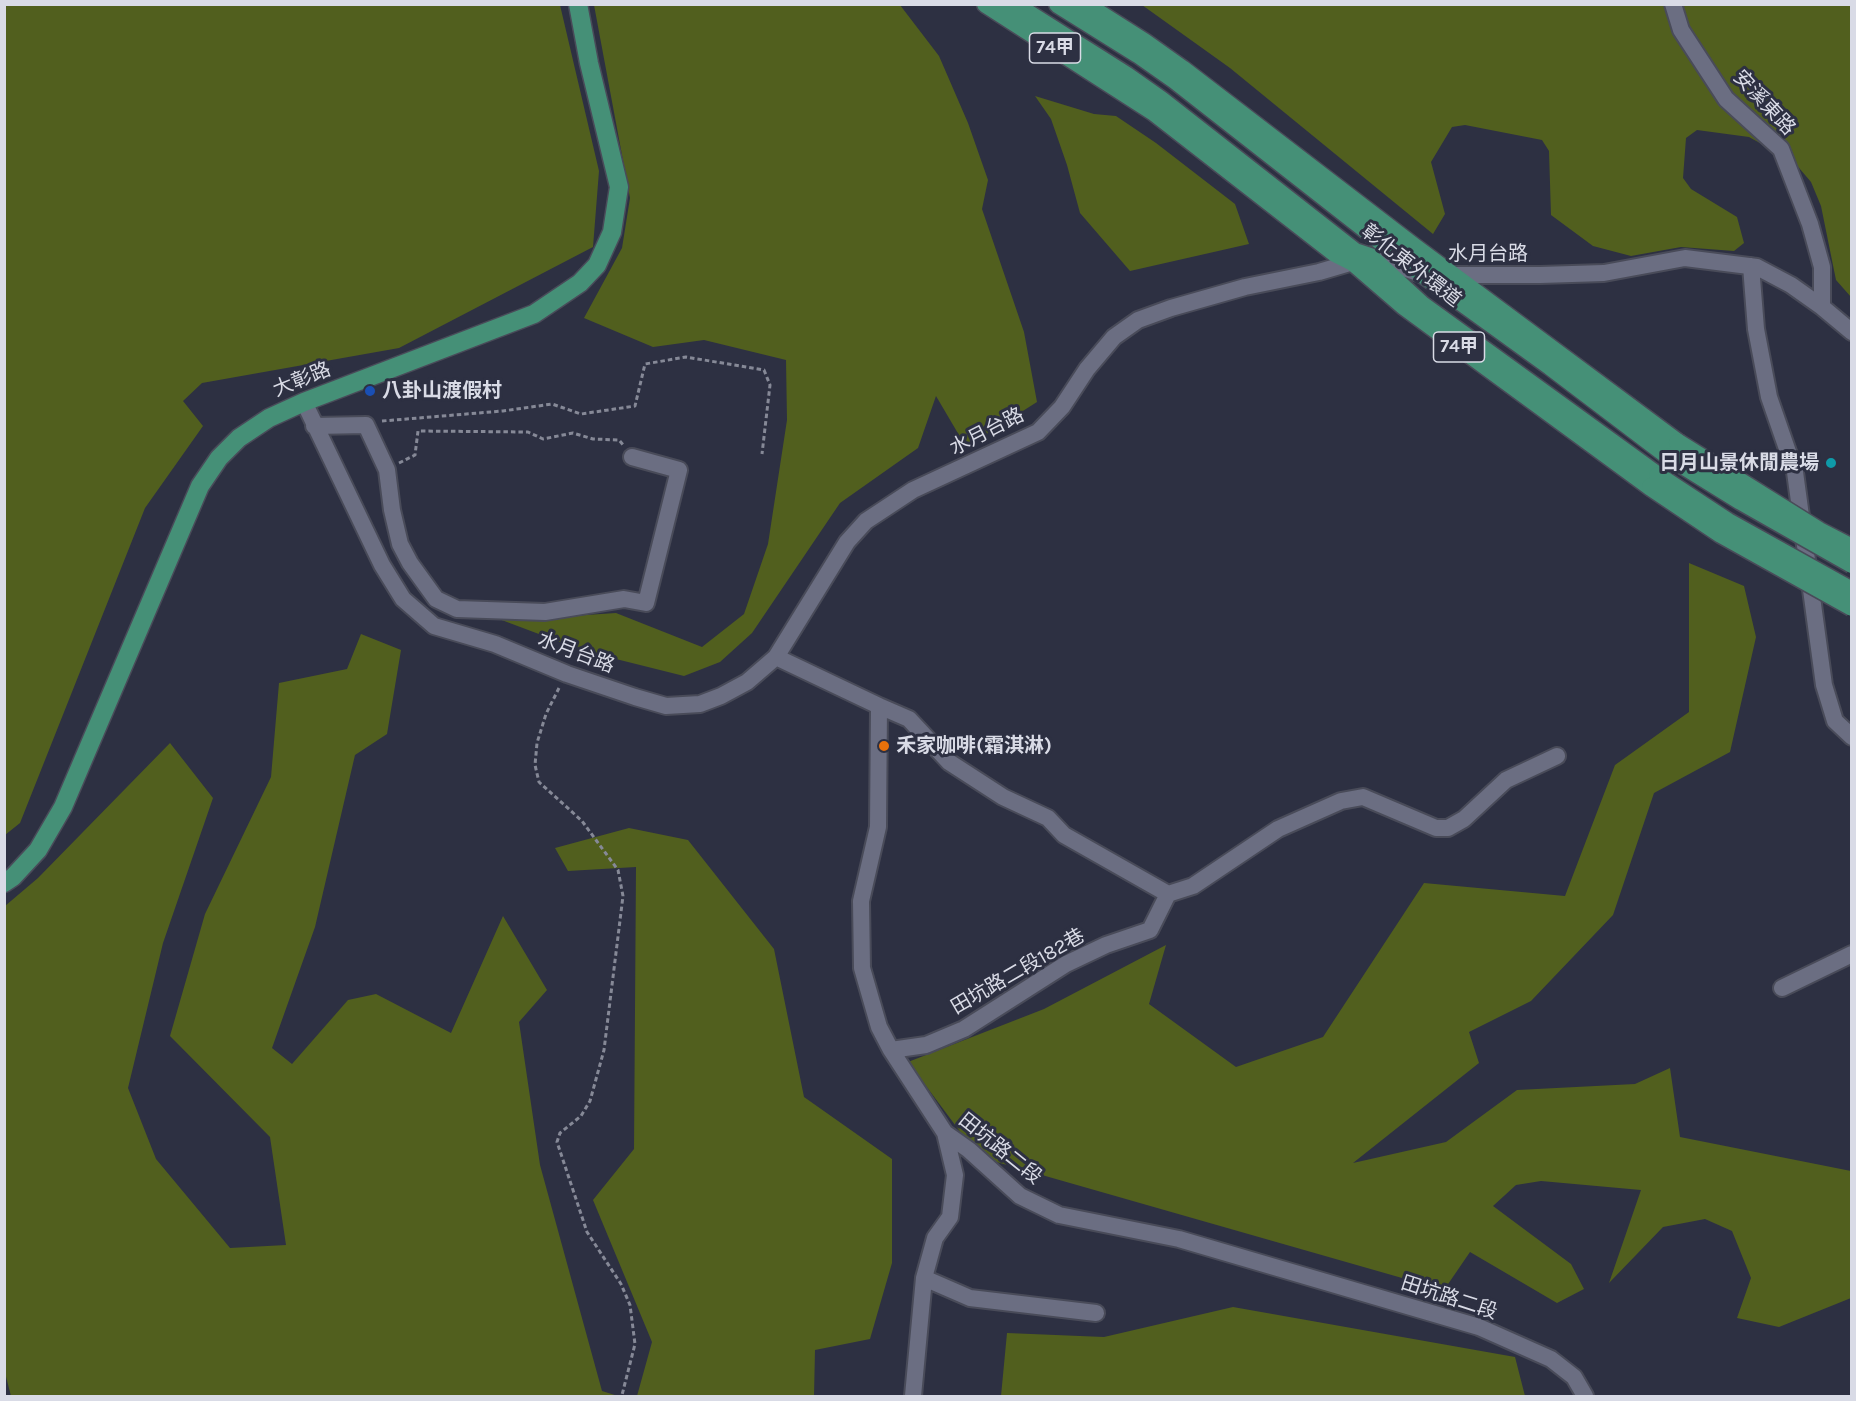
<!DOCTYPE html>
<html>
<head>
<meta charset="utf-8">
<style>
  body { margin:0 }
  #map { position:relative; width:1856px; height:1401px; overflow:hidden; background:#2d3042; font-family:Karla,sans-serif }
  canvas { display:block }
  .frame { position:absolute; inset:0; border:6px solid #d9dbe6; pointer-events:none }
</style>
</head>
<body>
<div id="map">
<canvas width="1856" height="1401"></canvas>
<div class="frame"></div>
</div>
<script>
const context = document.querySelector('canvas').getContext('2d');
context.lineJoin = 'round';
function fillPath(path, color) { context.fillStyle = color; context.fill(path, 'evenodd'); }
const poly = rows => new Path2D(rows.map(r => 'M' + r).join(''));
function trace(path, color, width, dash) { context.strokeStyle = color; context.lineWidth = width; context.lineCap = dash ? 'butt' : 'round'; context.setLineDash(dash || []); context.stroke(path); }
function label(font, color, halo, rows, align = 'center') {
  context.font = font + ' Karla,"Noto Sans TC",sans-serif'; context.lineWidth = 6; context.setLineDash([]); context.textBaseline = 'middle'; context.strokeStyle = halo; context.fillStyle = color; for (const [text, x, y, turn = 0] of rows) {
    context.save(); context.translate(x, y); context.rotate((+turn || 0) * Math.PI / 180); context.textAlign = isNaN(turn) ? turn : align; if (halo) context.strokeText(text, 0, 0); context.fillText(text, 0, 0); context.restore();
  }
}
fillPath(poly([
  [5,4,560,5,599,171,593,247,399,348,202,383,183,401,203,426,145,508,20,823,5,835],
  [594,5,900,5,939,56,968,123,988,180,982,209,1024,332,1037,402,966,447,936,396,918,448,840,503,752,633,720,662,684,676,584,651,483,613,556,617,616,613,702,647,744,614,768,544,787,420,786,360,704,340,653,347,584,318,622,248,630,198],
  [1142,5,1851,5,1851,297,1836,280,1821,206,1811,182,1794,162,1749,137,1697,130,1686,138,1683,178,1691,189,1737,217,1744,243,1734,251,1681,247,1631,256,1593,246,1551,215,1549,151,1542,140,1465,125,1452,127,1431,162,1445,214,1433,234,1230,68],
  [1035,96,1094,114,1116,116,1156,143,1235,204,1249,244,1130,271,1080,213,1067,165,1051,119],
  [1689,563,1744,586,1756,637,1730,752,1654,793,1613,915,1531,1001,1469,1032,1479,1063,1353,1163,1446,1142,1517,1090,1635,1084,1670,1068,1680,1137,1851,1171,1851,1298,1779,1327,1737,1318,1751,1278,1732,1231,1705,1219,1663,1227,1609,1283,1641,1190,1541,1181,1516,1185,1493,1206,1571,1264,1584,1289,1557,1303,1470,1252,1444,1290,979,1157,908,1062,1044,1009,1166,945,1149,1004,1236,1067,1323,1037,1424,883,1565,896,1615,765,1689,712],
  [361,634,401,650,387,734,355,755,315,927,272,1048,292,1064,348,1000,376,994,451,1033,503,916,547,990,519,1022,540,1165,602,1391,618,1396,11,1396,4,1369,5,906,38,878,170,743,213,798,163,943,128,1088,156,1159,230,1248,286,1245,270,1137,170,1036,205,914,271,777,279,683,347,669],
  [629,828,688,840,774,949,804,1097,892,1159,892,1263,870,1339,815,1350,814,1396,637,1396,652,1342,593,1200,634,1149,636,867,568,871,555,848],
  [1233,1307,1515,1357,1525,1396,1001,1396,1007,1333,1104,1337]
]), '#515f1e');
const minor = poly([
  [1673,4,1681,30,1726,99,1781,149,1810,224,1822,267,1822,307],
  [1751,266,1756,329,1769,397,1795,472,1824,685,1835,721,1852,737],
  [1446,275,1540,275,1604,273,1685,258,1757,267,1791,285,1822,307,1852,332],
  [304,402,382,565,403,599,434,626,495,644,567,674,635,697,666,706,700,704,721,696,747,682,776,657,847,542,866,521,913,490,1038,432,1062,407,1087,369,1114,337,1138,320,1171,308,1245,287,1319,272,1370,257,1421,274],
  [314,426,366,425,387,470,392,510,400,544,410,563,436,599,457,609,545,612,624,599,646,603,679,470,632,457],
  [776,657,879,706,878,827,861,901,862,968,879,1027,891,1050,945,1133,969,1150,1020,1196,1059,1215,1179,1239,1479,1327,1551,1359,1574,1377,1585,1396],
  [879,706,909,719,949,762,1003,797,1048,818,1064,835,1168,894],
  [1782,988,1852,954],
  [891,1050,926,1045,964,1029,1066,964,1106,945,1150,930,1168,894,1193,886,1278,829,1341,801,1363,797,1436,828,1448,828,1464,819,1506,780,1557,756],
  [924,1278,970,1298,1096,1313],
  [913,1396,924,1278,935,1238,950,1217,955,1175,945,1133]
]);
const major = poly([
  [986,4,1154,112,1335,253,1353,262,1404,306,1651,487],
  [1013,4,1127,76,1161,100,1355,252,1370,257,1422,305,1658,476],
  [1058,4,1138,54,1175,80,1424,275,1550,366,1670,457],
  [1084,4,1144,42,1182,69,1414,247,1678,443],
  [4,883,13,877,38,850,63,807,200,486,219,458,239,438,269,418,304,402,534,314,580,283,597,265,612,232,619,187,589,63,578,4]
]);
trace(minor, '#494b59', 20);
trace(major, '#494b59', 21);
trace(poly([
  [382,421,503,411,552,404,581,414,635,406,645,364,686,357,764,370,770,385,762,454],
  [399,463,415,455,418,431,528,432,543,439,573,433,593,439,619,440,624,446],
  [559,688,546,714,537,743,535,765,539,782,582,821,618,870,623,896,604,1050,590,1101,581,1116,560,1133,557,1142,587,1232,621,1284,630,1305,635,1344,622,1395]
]), '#868997', 3, [4.5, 3]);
trace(minor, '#6b6e82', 16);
trace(major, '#459077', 18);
const majorBridge = poly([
  [1678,443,1819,531,1852,548],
  [1670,457,1741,501,1852,564],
  [1658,476,1728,522,1852,591],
  [1651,487,1721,534,1852,607]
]);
trace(majorBridge, '#494b59', 21, []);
trace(majorBridge, '#459077', 18);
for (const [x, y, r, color] of [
  [370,391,6,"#1a4fb4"],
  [1831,463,6,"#0f9aa8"],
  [884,746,6,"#e8710a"]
]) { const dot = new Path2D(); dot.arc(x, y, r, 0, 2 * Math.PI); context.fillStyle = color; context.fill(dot); trace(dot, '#2d3042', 2); }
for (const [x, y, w] of [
  [1055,48,51],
  [1459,347,51]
]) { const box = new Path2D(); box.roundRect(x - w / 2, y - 15, w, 30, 4.5); context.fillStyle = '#2d3042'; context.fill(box); trace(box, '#d9dbe6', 1.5); }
label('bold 18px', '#d9dbe6', null, [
  ["74甲",1055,48],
  ["74甲",1459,347]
]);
label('20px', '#d9dbe6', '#2d3042', [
  ["安溪東路",1764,103,47],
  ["水月台路",1488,254],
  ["彰化東外環道",1411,266,38],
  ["大彰路",302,380,-22],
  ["水月台路",987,432,-27],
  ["水月台路",576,653,21],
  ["田坑路二段182巷",1018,972,-30],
  ["田坑路二段",1000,1149,39],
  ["田坑路二段",1449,1298,18]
]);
label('bold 20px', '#d9dbe6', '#2d3042', [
  ["八卦山渡假村",382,391],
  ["日月山景休閒農場",1819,463,"right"],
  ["禾家咖啡(霜淇淋)",896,746]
], 'left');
</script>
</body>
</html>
